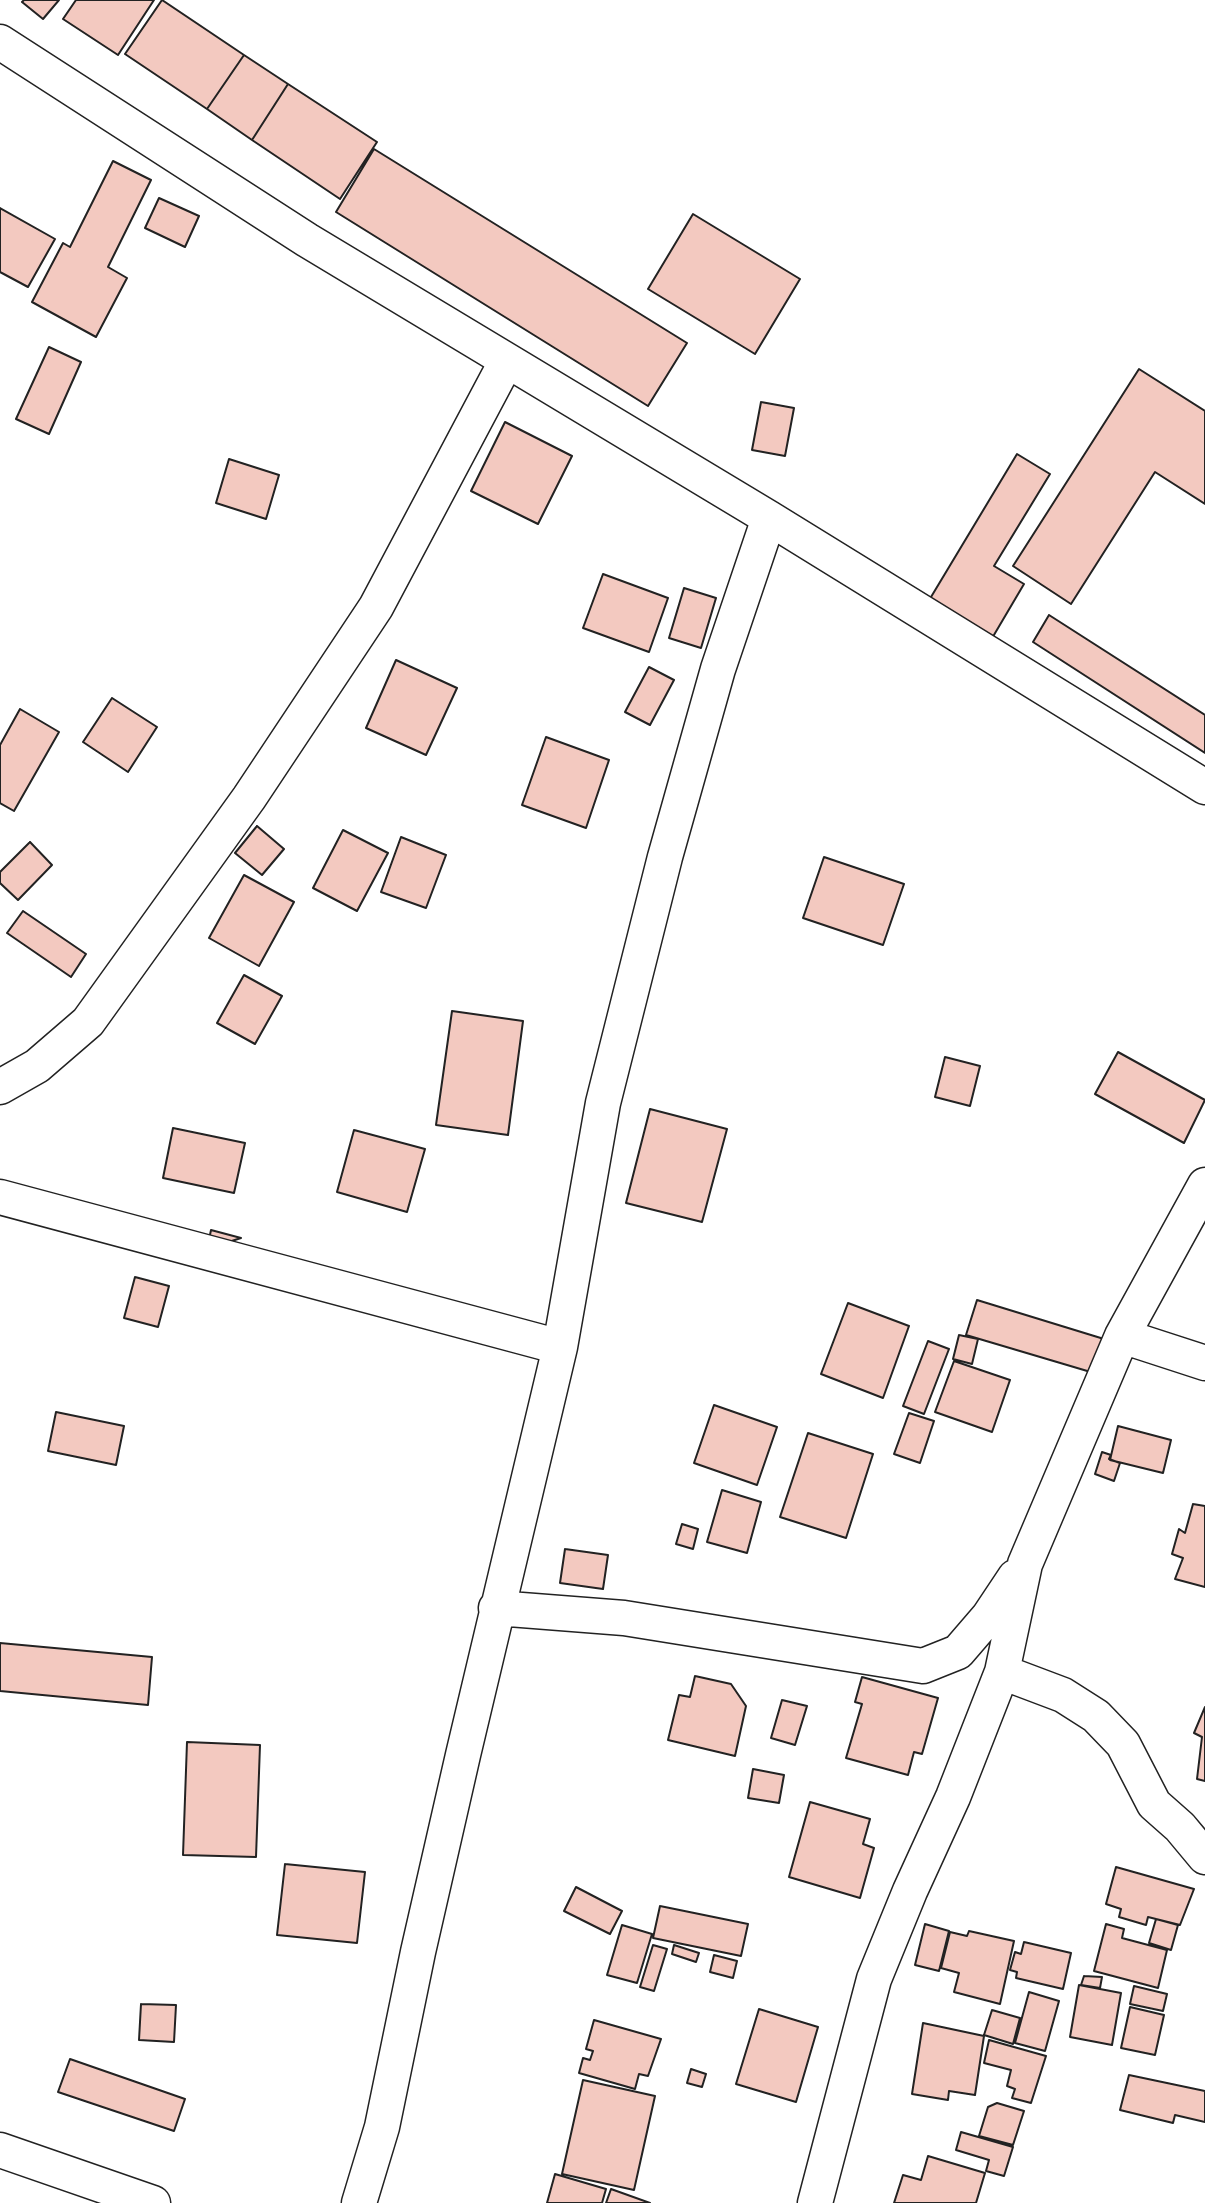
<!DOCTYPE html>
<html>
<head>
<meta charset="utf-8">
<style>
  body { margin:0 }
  canvas { display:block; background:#fff }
</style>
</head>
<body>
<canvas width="1205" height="2203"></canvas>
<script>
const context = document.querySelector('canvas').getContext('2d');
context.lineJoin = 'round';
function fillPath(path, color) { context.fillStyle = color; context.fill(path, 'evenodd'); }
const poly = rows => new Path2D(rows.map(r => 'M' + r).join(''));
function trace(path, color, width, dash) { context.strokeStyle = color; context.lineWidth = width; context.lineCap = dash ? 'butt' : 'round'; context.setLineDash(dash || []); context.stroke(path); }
const building = poly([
  [24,0,59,0,43,19,22,2,24,0],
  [76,0,154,0,118,55,63,19,76,0],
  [162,0,244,55,207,109,125,54,162,0],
  [244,55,288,84,252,140,207,109,244,55],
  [288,84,377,142,340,199,252,140,288,84],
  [374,149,687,343,648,406,336,212,374,149],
  [113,161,151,180,108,267,127,278,96,337,32,302,63,243,70,247,113,161],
  [159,198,199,216,185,247,145,228,159,198],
  [0,208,55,239,28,287,0,272,0,208],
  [693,214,800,279,755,354,648,289,693,214],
  [49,347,81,362,49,434,16,419,49,347],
  [1139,369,1205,411,1205,504,1155,472,1071,604,1013,566,1139,369],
  [761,402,794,408,785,456,752,450,761,402],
  [505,422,572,456,538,524,471,491,505,422],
  [1017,454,1050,474,994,566,1024,584,991,640,928,602,1017,454],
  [229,459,279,475,266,519,216,503,229,459],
  [603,574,668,598,649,652,583,628,603,574],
  [684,588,716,598,701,648,669,638,684,588],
  [1049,615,1205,715,1205,753,1033,642,1049,615],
  [396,660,457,688,426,755,366,728,396,660],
  [649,667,674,680,650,725,625,712,649,667],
  [112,698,157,727,128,772,83,742,112,698],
  [20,709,59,732,14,811,0,803,0,745,20,709],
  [546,737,609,760,586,828,522,805,546,737],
  [257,826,284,849,262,875,235,853,257,826],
  [343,830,388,853,357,911,313,888,343,830],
  [401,837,446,855,426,908,381,892,401,837],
  [30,842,52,865,18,900,0,883,0,872,30,842],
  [824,857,904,884,883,945,803,918,824,857],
  [244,875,294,902,259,966,209,938,244,875],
  [23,911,86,954,71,977,7,933,23,911],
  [244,975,282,996,255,1044,217,1023,244,975],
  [452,1011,523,1021,508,1135,436,1125,452,1011],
  [1118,1052,1205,1100,1184,1143,1095,1094,1118,1052],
  [945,1057,980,1066,970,1106,935,1097,945,1057],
  [650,1109,727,1129,702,1222,626,1203,650,1109],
  [173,1128,245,1143,234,1193,163,1178,173,1128],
  [354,1130,425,1149,407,1212,337,1192,354,1130],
  [211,1230,241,1238,207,1249,211,1230],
  [135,1277,169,1286,158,1327,124,1318,135,1277],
  [977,1300,1104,1339,1094,1373,966,1335,977,1300],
  [848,1303,909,1326,883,1398,821,1374,848,1303],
  [959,1335,978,1339,972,1364,953,1359,959,1335],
  [928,1341,949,1349,924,1414,903,1406,928,1341],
  [954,1361,1010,1380,992,1432,935,1412,954,1361],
  [714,1405,777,1427,757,1485,694,1463,714,1405],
  [56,1412,124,1426,116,1465,48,1451,56,1412],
  [909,1413,934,1421,920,1463,894,1454,909,1413],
  [1118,1426,1171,1440,1163,1473,1110,1460,1118,1426],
  [808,1433,873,1454,846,1538,780,1517,808,1433],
  [1102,1452,1111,1455,1109,1459,1120,1463,1114,1481,1095,1474,1102,1452],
  [722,1490,761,1502,747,1553,707,1542,722,1490],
  [1193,1504,1205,1506,1205,1587,1175,1579,1183,1558,1172,1554,1179,1529,1185,1533,1193,1504],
  [682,1524,698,1529,693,1549,676,1544,682,1524],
  [565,1549,608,1555,603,1589,560,1583,565,1549],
  [0,1643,152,1657,148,1705,0,1691,0,1643],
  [695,1676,731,1684,746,1706,735,1756,668,1740,679,1695,690,1697,695,1676],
  [862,1677,938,1698,922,1754,914,1752,908,1775,846,1758,862,1704,855,1702,862,1677],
  [782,1700,807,1706,795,1745,771,1738,782,1700],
  [1205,1707,1205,1781,1197,1779,1202,1737,1194,1733,1205,1707],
  [187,1742,260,1745,256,1857,183,1855,187,1742],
  [753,1769,784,1775,779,1803,748,1798,753,1769],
  [810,1802,870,1819,863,1844,874,1848,860,1898,789,1877,810,1802],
  [285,1864,365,1872,357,1943,277,1935,285,1864],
  [1116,1867,1194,1889,1180,1925,1148,1917,1146,1925,1119,1917,1121,1909,1106,1904,1116,1867],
  [576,1887,622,1911,610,1934,564,1911,576,1887],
  [660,1906,748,1924,741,1956,653,1938,660,1906],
  [1156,1919,1178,1925,1171,1950,1149,1943,1156,1919],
  [925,1924,949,1931,939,1971,915,1965,925,1924],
  [1106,1924,1124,1929,1122,1938,1167,1950,1158,1988,1094,1971,1106,1924],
  [622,1925,652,1934,637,1983,607,1975,622,1925],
  [969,1931,1014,1941,1000,2004,954,1992,959,1973,941,1968,950,1932,967,1936,969,1931],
  [1024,1942,1071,1953,1063,1989,1016,1978,1017,1972,1010,1970,1015,1952,1021,1954,1024,1942],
  [653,1945,667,1949,654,1991,640,1987,653,1945],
  [674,1945,699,1953,696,1962,672,1954,674,1945],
  [714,1955,737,1961,733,1978,710,1972,714,1955],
  [1084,1976,1102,1977,1100,1988,1081,1985,1084,1976],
  [1079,1985,1121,1993,1112,2045,1070,2037,1079,1985],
  [1134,1986,1167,1994,1163,2011,1130,2004,1134,1986],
  [1029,1992,1059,2001,1045,2051,1015,2043,1029,1992],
  [141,2004,176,2005,174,2042,139,2040,141,2004],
  [1130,2007,1164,2015,1155,2055,1121,2048,1130,2007],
  [759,2009,818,2027,796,2102,736,2084,759,2009],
  [992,2010,1020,2018,1013,2044,984,2035,992,2010],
  [594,2020,661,2039,648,2076,639,2074,635,2089,579,2073,583,2058,590,2060,593,2051,586,2049,594,2020],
  [923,2023,984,2036,975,2095,949,2091,948,2100,912,2094,923,2023],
  [989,2040,1046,2056,1031,2103,1012,2098,1015,2089,1007,2086,1011,2070,984,2063,989,2040],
  [70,2059,185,2099,174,2131,58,2092,70,2059],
  [691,2069,706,2074,702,2087,687,2083,691,2069],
  [1129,2075,1205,2091,1205,2122,1175,2115,1173,2123,1120,2110,1129,2075],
  [583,2080,655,2096,634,2190,562,2174,583,2080],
  [997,2103,1024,2111,1013,2145,979,2136,988,2107,997,2103],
  [961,2132,1013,2147,1004,2176,986,2171,989,2160,956,2150,961,2132],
  [928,2156,985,2173,976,2203,894,2203,903,2175,921,2180,928,2156],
  [555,2174,606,2189,602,2203,547,2203,555,2174],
  [611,2189,650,2203,606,2203,611,2189]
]);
fillPath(building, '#f3c9c0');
trace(building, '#222', 2);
const street = poly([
  [0,42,307,240,769,518,1205,787],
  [0,1087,37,1066,88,1022,249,798,376,607,506,362],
  [0,1197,560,1347],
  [1122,1336,1205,1363],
  [496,1608,624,1618,923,1666,958,1652,989,1616,1015,1577],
  [1002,1672,1063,1695,1096,1716,1123,1744,1154,1804,1180,1827,1205,1857],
  [0,2150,153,2203],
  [359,2203,382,2127,418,1952,463,1755,560,1347,603,1103,665,857,718,669,769,518],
  [815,2203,874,1979,910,1891,953,1797,1002,1672,1025,1564,1122,1336,1205,1185]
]);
trace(street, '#222', 37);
trace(street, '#fff', 34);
</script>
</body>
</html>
